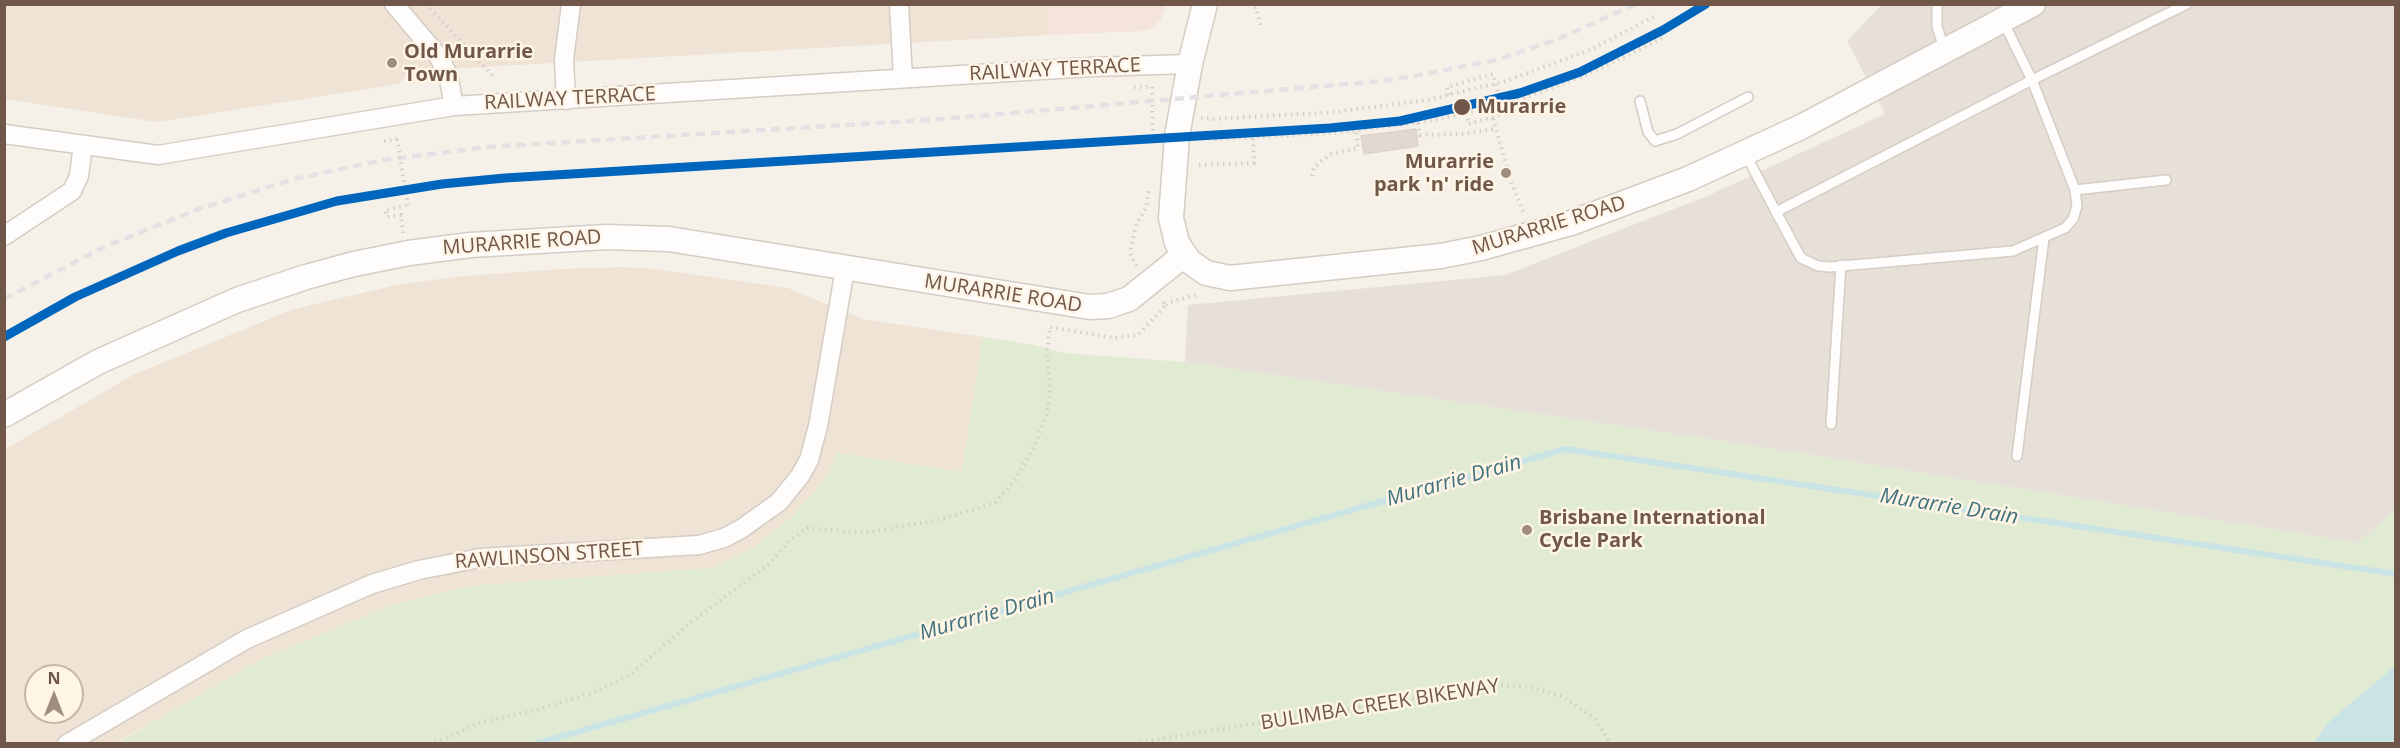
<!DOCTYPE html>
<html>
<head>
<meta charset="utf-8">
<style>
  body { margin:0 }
  #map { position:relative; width:2400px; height:748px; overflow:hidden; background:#f5f0e8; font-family:"Open Sans",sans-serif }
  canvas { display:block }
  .frame { position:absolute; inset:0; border:6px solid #71574a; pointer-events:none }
  .north { position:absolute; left:24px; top:664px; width:60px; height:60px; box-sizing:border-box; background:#fef5e7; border:2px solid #c6b6a8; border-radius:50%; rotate:0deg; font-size:16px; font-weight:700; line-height:24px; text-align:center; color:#71574a }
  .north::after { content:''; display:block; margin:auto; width:21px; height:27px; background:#9f8d81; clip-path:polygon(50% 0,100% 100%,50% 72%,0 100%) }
</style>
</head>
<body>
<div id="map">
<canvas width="2400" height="748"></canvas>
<div class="frame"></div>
<div class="north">N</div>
</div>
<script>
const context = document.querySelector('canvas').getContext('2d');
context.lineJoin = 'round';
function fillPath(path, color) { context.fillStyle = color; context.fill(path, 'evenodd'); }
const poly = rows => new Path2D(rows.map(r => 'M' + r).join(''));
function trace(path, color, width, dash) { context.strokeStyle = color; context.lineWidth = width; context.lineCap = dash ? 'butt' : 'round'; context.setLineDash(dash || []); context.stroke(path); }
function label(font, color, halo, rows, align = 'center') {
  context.font = font + ' "Open Sans",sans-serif'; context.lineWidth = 5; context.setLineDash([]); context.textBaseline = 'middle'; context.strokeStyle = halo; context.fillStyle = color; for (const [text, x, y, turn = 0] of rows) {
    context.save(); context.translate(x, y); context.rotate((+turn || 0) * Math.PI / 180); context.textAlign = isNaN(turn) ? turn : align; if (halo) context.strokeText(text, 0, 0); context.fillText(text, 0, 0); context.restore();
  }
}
fillPath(poly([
  [1048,4,1048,35,411,71,399,84,157,122,5,99,4,5],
  [624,267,662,270,788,288,862,319,983,337,962,472,837,453,831,469,821,484,792,517,757,545,712,568,480,585,440,593,390,606,260,660,116,743,5,743,4,450,135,374,294,309,401,284,465,276,562,269],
  [36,676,72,676,72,712,36,712]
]), '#eee3d5');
fillPath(poly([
  [1048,5,1048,4,1166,5,1160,21,1152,28,1144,31,1048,35]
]), '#f5e4db');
fillPath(poly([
  [1881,5,2395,5,2395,509,2358,543,1736,443,1185,362,1188,305,1505,275,1707,196,1885,114,1847,41]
]), '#e7e0d9');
fillPath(poly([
  [983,337,1034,345,1064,353,1185,362,1736,443,2358,543,2395,509,2395,743,116,744,260,660,390,606,440,593,480,585,712,568,757,545,792,517,821,484,831,469,837,453,962,472]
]), '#e1ebd3');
fillPath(poly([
  [2395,666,2395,743,2313,743,2330,721]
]), '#cae3e4');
trace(poly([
  [535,744,1565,449,2396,574]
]), '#cae3e4', 6);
const building = poly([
  [1416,129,1418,146,1364,154,1361,136,1416,129]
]);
fillPath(building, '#e1d8d0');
trace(building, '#ded3ca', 1.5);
const service = poly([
  [1937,4,1937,26,1944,49],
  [1640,101,1648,132,1655,141,1677,134,1748,97],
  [1745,153,1776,212,2032,80,2003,21],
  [2075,190,2166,180],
  [1776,212,1801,258,1818,266,1830,267,2013,251,2065,228,2073,219,2077,206,2075,190,2032,80,2187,4],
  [1831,424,1841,265],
  [2017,456,2044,238]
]);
const minor = poly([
  [394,4,438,56,448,74,454,106],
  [899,4,903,78],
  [566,100,564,60,571,4],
  [4,134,158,155,454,106,1091,67,1190,64],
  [4,236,72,191,79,176,83,145],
  [67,744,247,639,372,584,419,570,480,558,699,545,724,538,741,529,779,502,800,476,809,460,818,426,845,269]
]);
const tertiary = poly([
  [1205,4,1190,64,1177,136,1171,218,1177,243,1189,261,1206,273,1230,278,1441,256,1481,248,1571,223,1688,179,1801,127,2033,4],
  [4,415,98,362,237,300,306,277,354,264,409,253,470,245,607,237,669,239,1090,307,1108,306,1129,299,1184,255]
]);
trace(service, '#d4ccc5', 12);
trace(minor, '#d4ccc5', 21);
trace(tertiary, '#d4ccc5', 27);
trace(poly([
  [426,4,495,78],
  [1249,4,1256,8,1261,26],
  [1134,87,1152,87,1153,139],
  [1449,95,1447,87,1493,74],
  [1490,107,1496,129],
  [1466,113,1469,124],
  [1201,118,1214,119,1336,112,1427,100,1506,81,1590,50,1657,15],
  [1418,123,1420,135,1460,134,1496,129,1511,182,1525,215],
  [1215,139,1335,133,1429,121,1510,103,1586,75,1663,38],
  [384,141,397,139],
  [1199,165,1254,163,1253,137],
  [1312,176,1314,167,1331,154,1358,148,1356,130],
  [403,233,401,215,387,217,385,210,408,205],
  [1136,266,1130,253,1131,247,1137,223,1146,208,1149,189],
  [1166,305,1170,302,1199,294],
  [429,744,453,735,478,723,533,711,589,694,630,675,690,623,769,564,789,541,807,528,865,533,942,519,995,503,1016,479,1036,442,1047,413,1050,393,1047,351,1050,327,1115,338,1138,335,1166,305,1160,299],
  [1128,744,1498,685,1531,687,1564,697,1594,718,1611,744]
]), '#d6cfc9', 4, [1.5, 4.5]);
trace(service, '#fefdfc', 9);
trace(minor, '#fefdfc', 18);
trace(tertiary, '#fefdfc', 24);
trace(poly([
  [4,299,106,246,199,209,294,179,384,160,487,147,943,119,1382,81,1420,75,1496,60,1556,40,1636,4]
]), '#e4e1e4', 4.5, [9, 6]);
trace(poly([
  [1469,124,1504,114,1493,74],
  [397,139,408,205]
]), '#d6cfc9', 4, [1.5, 4.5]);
trace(poly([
  [4,337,75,297,178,251,226,233,337,201,442,184,505,178,1330,128,1400,121,1520,93,1580,72,1663,30,1706,4]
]), '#0065bd', 9);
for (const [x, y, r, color] of [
  [392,63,6,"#9f8d81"],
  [1462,107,9,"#71574a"],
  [1506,173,6,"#9f8d81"],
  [1527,530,6,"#9f8d81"]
]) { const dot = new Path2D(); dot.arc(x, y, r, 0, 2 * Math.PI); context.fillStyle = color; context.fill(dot); trace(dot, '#fef5e7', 2); }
label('bold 20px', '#71574a', '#fef5e7', [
  ["Old Murarrie",404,52],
  ["Town",404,75],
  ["Murarrie",1494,162,"right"],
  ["park 'n' ride",1494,185,"right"],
  ["Brisbane International",1539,518],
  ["Cycle Park",1539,541]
], 'left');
label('20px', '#71574a', '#fef5e7', [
  ["RAILWAY TERRACE",1055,70,-3],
  ["RAILWAY TERRACE",570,99,-3],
  ["MURARRIE ROAD",1549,226,-17],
  ["MURARRIE ROAD",522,243,-4],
  ["MURARRIE ROAD",1003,294,9],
  ["RAWLINSON STREET",549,556,-4],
  ["BULIMBA CREEK BIKEWAY",1380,705,-9]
]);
label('bold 20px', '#71574a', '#fef5e7', [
  ["Murarrie",1477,107]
], 'left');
label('italic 21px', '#42737d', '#fef5e7', [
  ["Murarrie Drain",1454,481,-16],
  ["Murarrie Drain",1949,507,9],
  ["Murarrie Drain",987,615,-16]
]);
</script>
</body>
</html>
